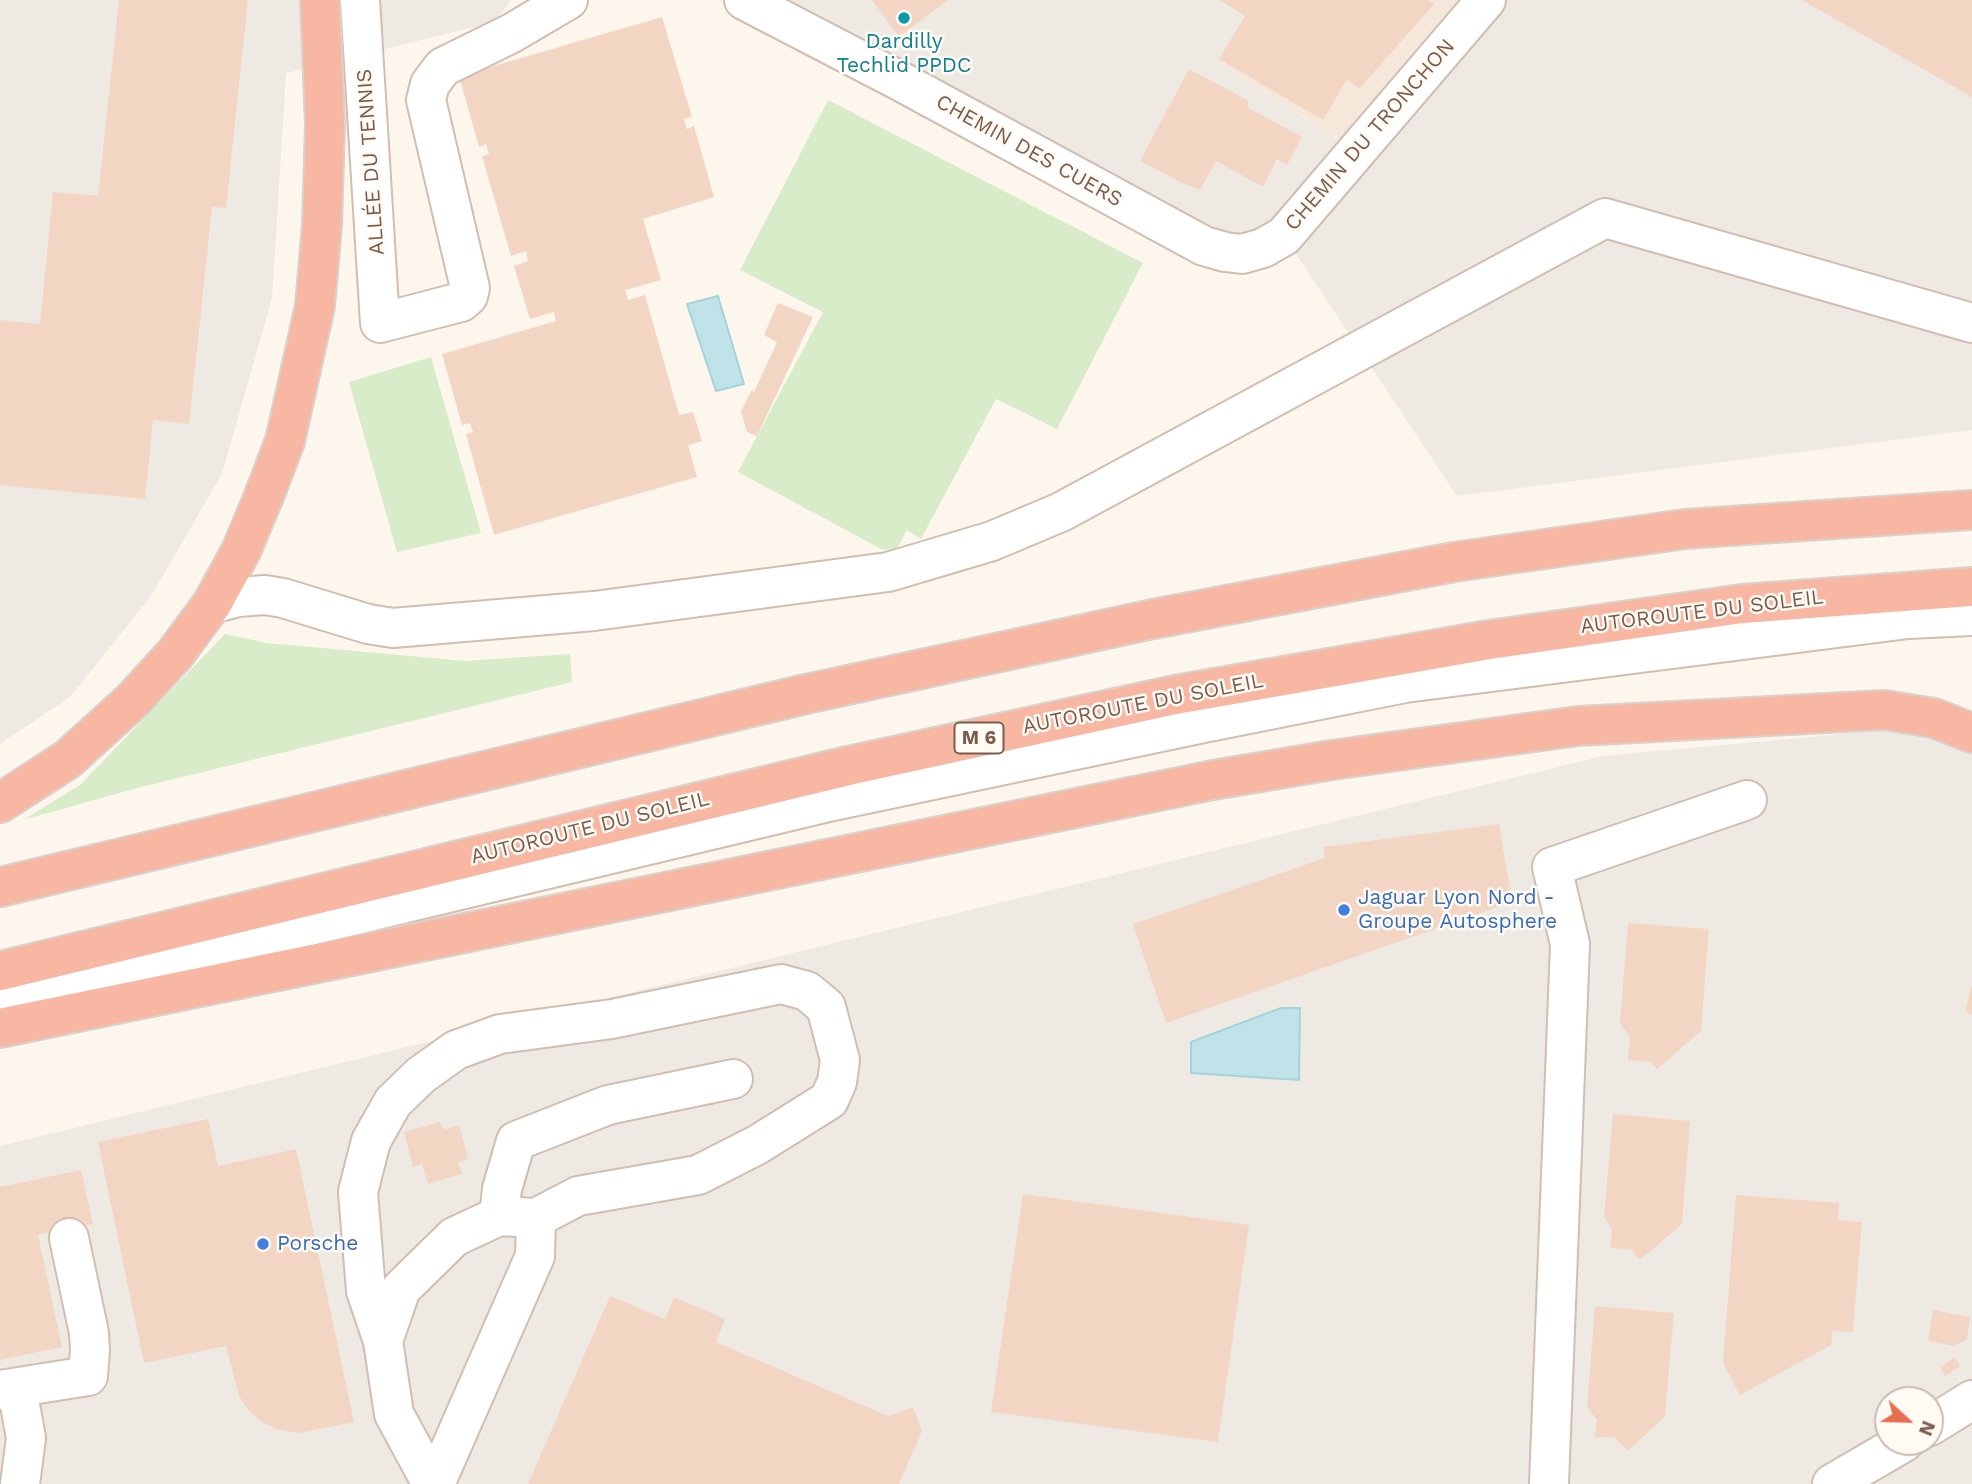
<!DOCTYPE html>
<html>
<head>
<meta charset="utf-8">
<style>
  body { margin:0 }
  #map { position:relative; width:1972px; height:1484px; overflow:hidden; background:#fdf6ec; font-family:"Work Sans",sans-serif }
  canvas { display:block }
  .north { position:absolute; left:1874px; top:1386px; width:70px; height:70px; box-sizing:border-box; background:#fffaf3; border:2px solid #cabbb1; border-radius:50%; rotate:112deg; font-size:19px; font-weight:700; line-height:28px; text-align:center; color:#7a5c4d }
  .north::after { content:''; display:block; margin:auto; width:24px; height:32px; background:#e76f51; clip-path:polygon(50% 0,100% 100%,50% 72%,0 100%) }
</style>
</head>
<body>
<div id="map">
<canvas width="1972" height="1484"></canvas>
<div class="north">N</div>
</div>
<script>
const context = document.querySelector('canvas').getContext('2d');
context.lineJoin = 'round';
function fillPath(path, color) { context.fillStyle = color; context.fill(path, 'evenodd'); }
const poly = rows => new Path2D(rows.map(r => 'M' + r).join(''));
function trace(path, color, width, dash) { context.strokeStyle = color; context.lineWidth = width; context.lineCap = dash ? 'butt' : 'round'; context.setLineDash(dash || []); context.stroke(path); }
function label(font, color, halo, rows, align = 'center') {
  context.font = font + ' "Work Sans",sans-serif'; context.lineWidth = 5; context.setLineDash([]); context.textBaseline = 'middle'; context.strokeStyle = halo; context.fillStyle = color; for (const [text, x, y, turn = 0] of rows) {
    context.save(); context.translate(x, y); context.rotate((+turn || 0) * Math.PI / 180); context.textAlign = isNaN(turn) ? turn : align; if (halo) context.strokeText(text, 0, 0); context.fillText(text, 0, 0); context.restore();
  }
}
fillPath(poly([
  [1264,0,1486,0,1357,151,1223,65]
]), '#f5e8da');
fillPath(poly([
  [0,0,511,0,495,22,286,73,272,298,222,474,151,596,71,696,0,744],
  [719,0,1264,0,1223,65,1356,151,1486,0,1972,0,1972,430,1457,496,1284,236,1242,254],
  [1972,722,1972,1484,0,1484,0,1146,1603,756],
  [1888,1400,1930,1400,1930,1442,1888,1442]
]), '#efe9e4');
fillPath(poly([
  [828,100,1143,263,1057,429,996,399,921,539,907,530,897,549,883,550,738,472,823,312,740,270],
  [431,357,481,533,397,552,349,382],
  [225,634,267,643,465,661,570,654,572,682,141,787,23,820,80,785]
]), '#d8ecc9');
const water = poly([
  [718,296,744,384,716,391,687,304,718,296],
  [1281,1008,1300,1008,1299,1080,1191,1073,1191,1042,1281,1008]
]);
fillPath(water, '#bfe3e8');
trace(water, '#a5d3da', 2);
fillPath(poly([
  [119,0,248,0,226,208,212,207,189,424,153,420,145,499,0,485,0,320,40,324,53,192,98,196],
  [872,0,948,0,899,37],
  [1220,0,1428,0,1434,4,1359,89,1347,79,1323,120,1219,59,1245,16],
  [1802,0,1972,0,1972,97],
  [662,17,692,117,684,119,687,129,694,126,714,197,643,219,661,280,625,290,628,300,645,295,679,415,693,412,702,441,688,445,697,477,494,535,466,434,473,432,470,423,462,425,442,354,556,321,554,312,530,319,514,266,528,261,526,251,511,256,482,156,489,154,486,144,479,147,459,76],
  [1189,69,1249,101,1247,107,1302,137,1287,165,1277,159,1263,187,1216,161,1200,190,1182,183,1140,161],
  [778,303,813,317,757,436,747,432,741,411,752,390,754,392,777,342,764,335],
  [1499,824,1512,902,1166,1023,1133,924,1325,858,1323,847],
  [1628,923,1709,929,1701,1031,1657,1069,1651,1062,1628,1060,1630,1037,1620,1024],
  [1971,986,1972,986,1972,1015,1966,1011],
  [1613,1114,1690,1121,1682,1224,1640,1260,1631,1250,1610,1248,1612,1229,1604,1216],
  [208,1119,218,1166,296,1149,354,1422,299,1433,276,1429,259,1420,249,1411,239,1396,226,1346,144,1363,98,1142],
  [440,1122,444,1130,459,1125,468,1159,458,1162,462,1174,428,1184,422,1164,413,1167,404,1132],
  [81,1170,93,1224,38,1235,62,1347,0,1360,0,1187],
  [1023,1194,1249,1225,1218,1442,991,1412],
  [1736,1195,1839,1203,1838,1220,1862,1222,1853,1332,1833,1331,1831,1345,1740,1395,1723,1363],
  [610,1296,665,1319,674,1297,725,1319,716,1342,888,1416,913,1407,922,1431,899,1484,528,1484],
  [1595,1306,1674,1313,1665,1416,1628,1451,1614,1437,1595,1437,1597,1420,1587,1407],
  [1933,1310,1970,1317,1967,1339,1955,1346,1928,1341],
  [1955,1357,1960,1366,1945,1376,1940,1367]
]), '#f3d5c3');
const minor = poly([
  [360,0,380,323,461,302,468,296,470,288,426,100,430,84,443,67,512,33,568,0],
  [744,0,900,81,1204,246,1225,252,1242,254,1263,248,1284,236,1486,0],
  [212,604,238,597,265,595,283,598,368,624,393,628,594,611,888,572,992,541,1061,512,1605,218,1972,323],
  [0,1000,824,803,1204,723,1405,683,1908,619,1972,616],
  [499,1216,502,1189,516,1141,608,1105,733,1079],
  [383,1341,366,1291,358,1192,371,1141,393,1102,421,1075,456,1050,500,1034,612,1019,781,984,807,991,826,1007,840,1060,837,1082,829,1100,757,1145,698,1175,578,1196,536,1218],
  [17,1389,26,1438,20,1484],
  [0,1390,88,1376,90,1350,89,1333,69,1238],
  [1930,1426,1972,1400],
  [432,1484,394,1414,383,1341,401,1289,454,1237,499,1216,536,1218,535,1256,435,1484],
  [1549,1484,1570,944,1552,867,1747,800],
  [1832,1484,1904,1442]
]);
const highway = poly([
  [0,803,68,759,133,700,175,654,212,604,241,551,264,496,285,441,315,306,322,225,325,125,320,0],
  [0,887,806,694,1153,619,1454,562,1685,529,1972,510],
  [0,971,848,766,1175,695,1489,640,1742,604,1972,587],
  [0,1028,1213,780,1332,760,1578,726,1884,710,1934,718,1972,733]
]);
trace(minor, '#d1beb0', 42);
trace(highway, '#dad1cd', 42);
trace(minor, '#fff', 38);
trace(highway, '#f7b7a3', 38);
for (const [x, y, r, color] of [
  [904,18,7,"#0f9aa8"],
  [1344,910,7,"#3f7fe0"],
  [263,1244,7,"#3f7fe0"]
]) { const dot = new Path2D(); dot.arc(x, y, r, 0, 2 * Math.PI); context.fillStyle = color; context.fill(dot); trace(dot, '#fffaf3', 2.5); }
for (const [x, y, w] of [
  [979,738,49]
]) { const box = new Path2D(); box.roundRect(x - w / 2, y - 15.5, w, 31, 5); context.fillStyle = '#fffaf3'; context.fill(box); trace(box, '#7a5c4d', 2); }
label('bold 19px', '#7a5c4d', null, [
  ["M 6",979,738]
]);
label('21px', '#0d838f', '#fffaf3', [
  ["Dardilly",904,42],
  ["Techlid PPDC",904,66]
]);
label('21px', '#7a5c4d', '#fffaf3', [
  ["CHEMIN DU TRONCHON",1370,135,-49],
  ["CHEMIN DES CUERS",1029,151,29],
  ["ALLÉE DU TENNIS",371,162,-94],
  ["AUTOROUTE DU SOLEIL",1702,612,-7],
  ["AUTOROUTE DU SOLEIL",1143,704,-11],
  ["AUTOROUTE DU SOLEIL",590,828,-14]
]);
label('21px', '#366cbe', '#fffaf3', [
  ["Jaguar Lyon Nord -",1358,898],
  ["Groupe Autosphere",1358,922],
  ["Porsche",277,1244]
], 'left');
</script>
</body>
</html>
